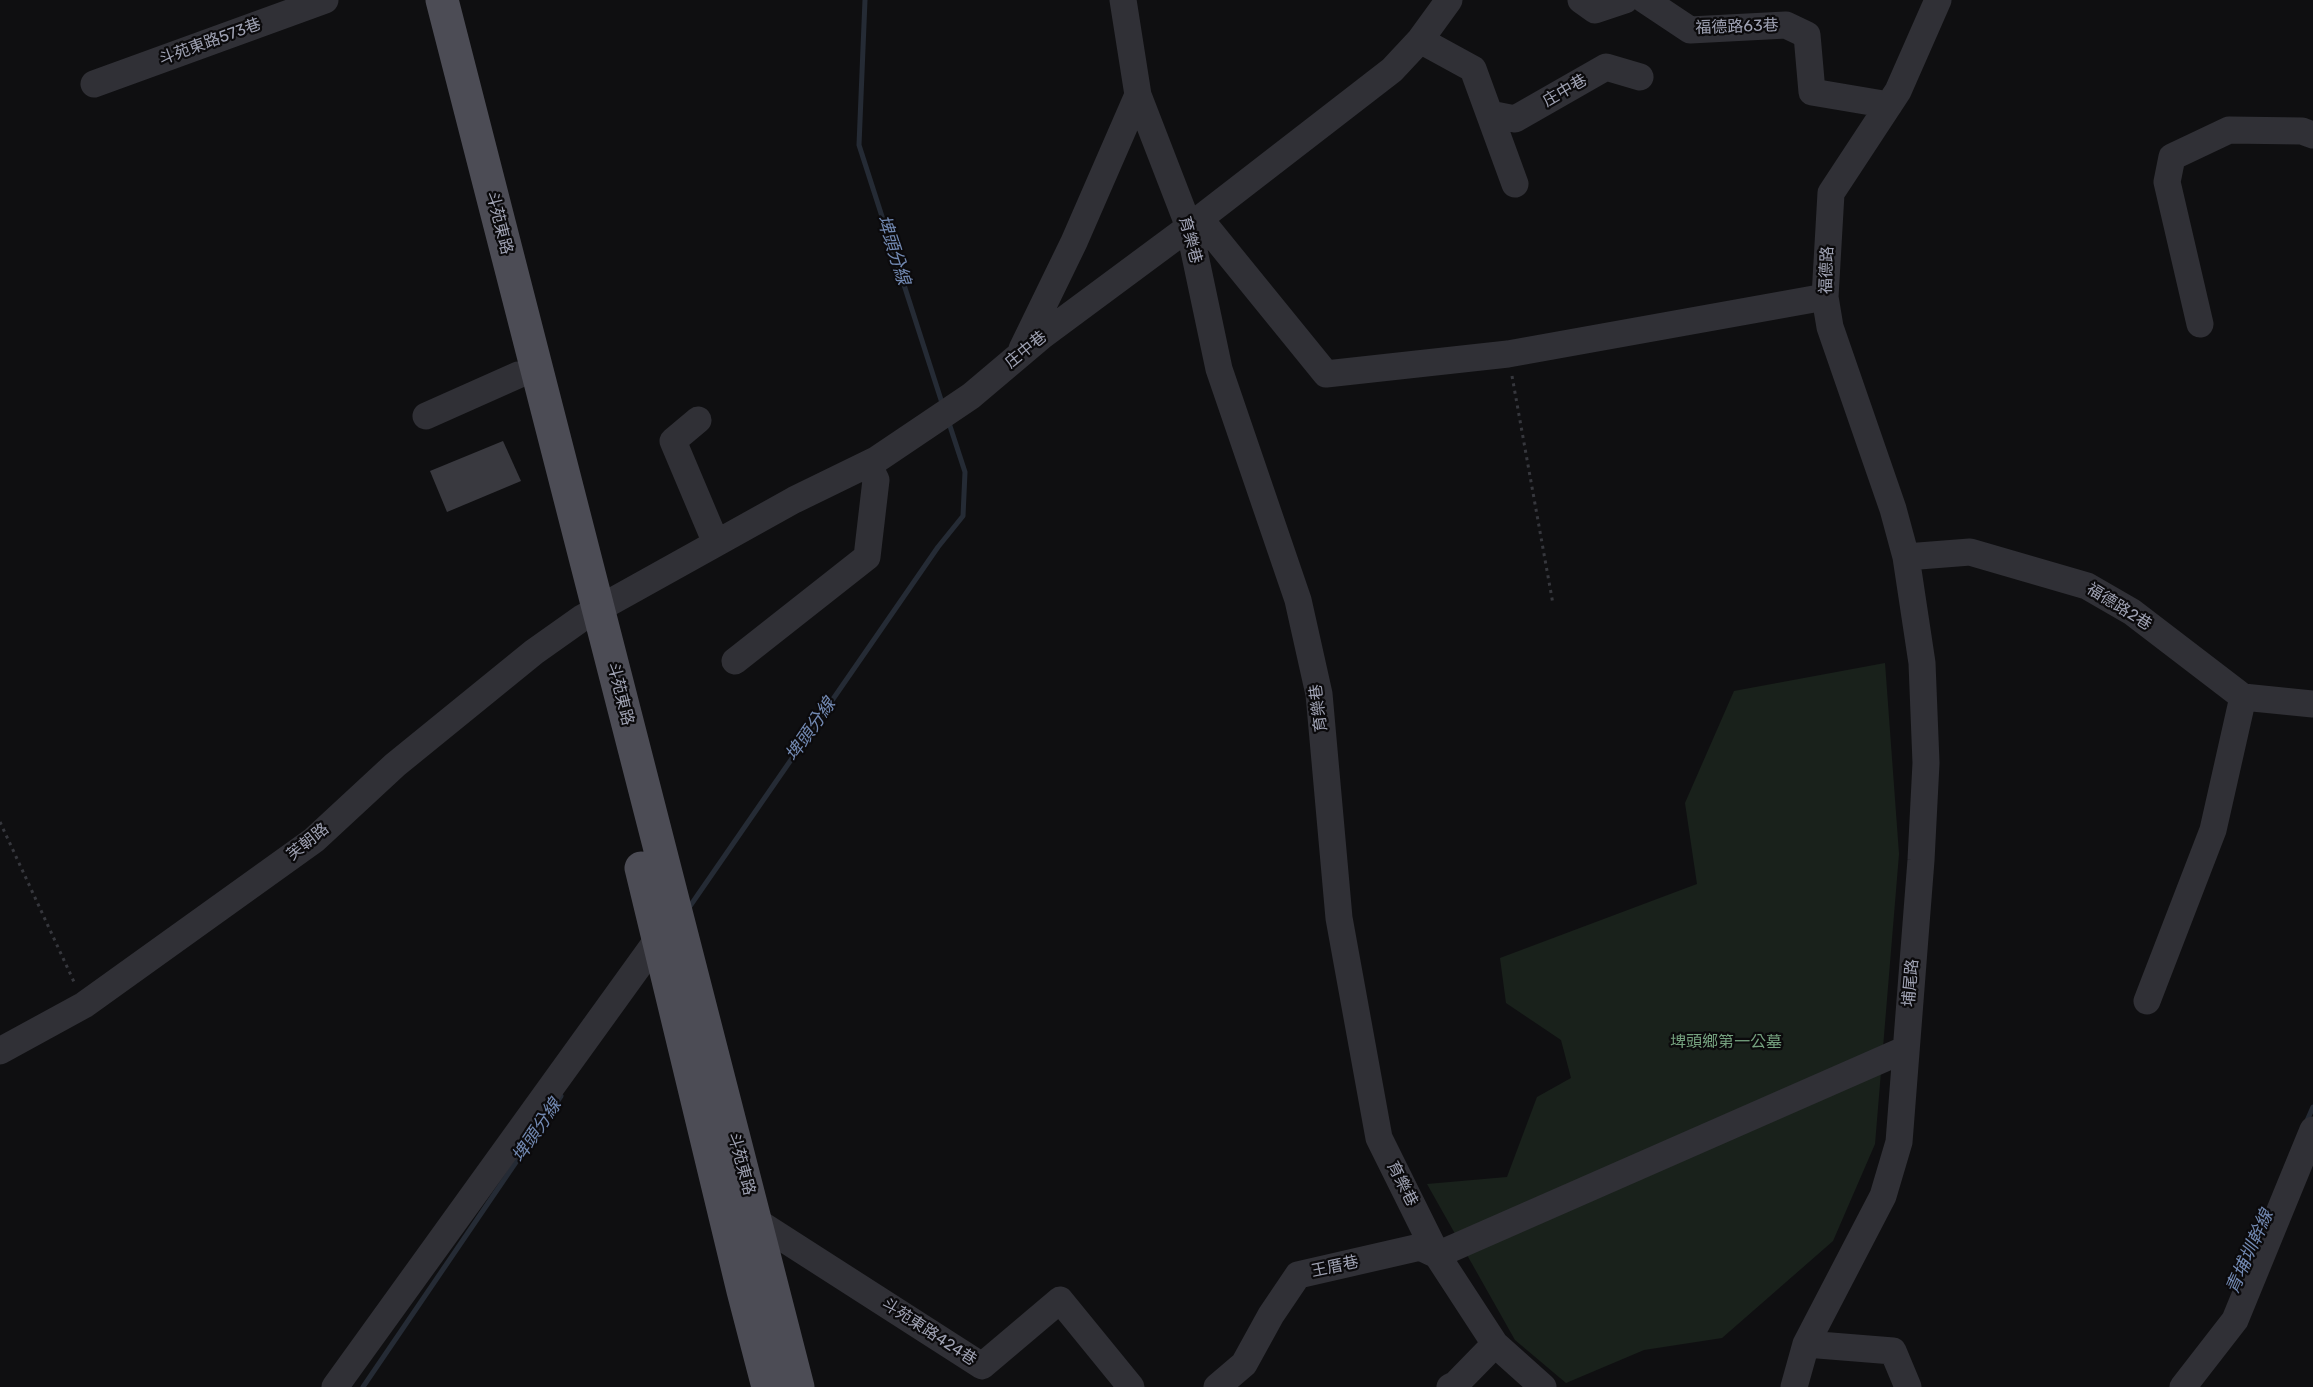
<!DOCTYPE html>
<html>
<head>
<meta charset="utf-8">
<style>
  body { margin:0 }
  canvas { display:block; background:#0f0f11 }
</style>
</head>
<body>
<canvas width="2313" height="1387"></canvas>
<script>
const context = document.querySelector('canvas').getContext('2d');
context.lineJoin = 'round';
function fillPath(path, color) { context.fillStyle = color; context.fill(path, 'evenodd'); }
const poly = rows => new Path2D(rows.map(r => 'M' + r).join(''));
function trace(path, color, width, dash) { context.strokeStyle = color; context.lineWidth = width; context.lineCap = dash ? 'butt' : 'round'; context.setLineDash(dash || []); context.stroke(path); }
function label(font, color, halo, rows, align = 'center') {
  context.font = font + ' Rubik,"Noto Sans TC",sans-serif'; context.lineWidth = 4.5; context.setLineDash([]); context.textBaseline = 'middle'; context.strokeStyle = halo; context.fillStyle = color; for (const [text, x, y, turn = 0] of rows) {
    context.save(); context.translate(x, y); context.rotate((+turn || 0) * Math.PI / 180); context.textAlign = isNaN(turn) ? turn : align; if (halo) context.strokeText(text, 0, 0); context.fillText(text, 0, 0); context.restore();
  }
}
fillPath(poly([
  [1885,663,1899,854,1875,1144,1833,1241,1722,1338,1644,1350,1566,1383,1515,1340,1427,1184,1507,1177,1537,1097,1571,1078,1561,1040,1506,1003,1500,958,1697,884,1685,803,1734,691]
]), '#19211b');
trace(poly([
  [865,0,859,145,943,406],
  [688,909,938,547,963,516,965,472,948,420],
  [2306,1123,2313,1107],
  [363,1387,561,1096]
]), '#252b35', 5);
fillPath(poly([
  [503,441,521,481,447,512,430,471]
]), '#39393f');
trace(poly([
  [1512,376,1553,604],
  [0,822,75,984]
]), '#36373d', 3, [3, 4.5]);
trace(poly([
  [1123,0,1138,95,1189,227,1219,369,1298,600,1319,694,1339,918,1379,1138,1437,1255,1495,1344,1543,1387],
  [1581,0,1595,10,1625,0],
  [1645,0,1690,30,1786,25,1807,35,1812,92,1889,105],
  [1420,40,1473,69,1515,184],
  [94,84,325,0],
  [1490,114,1515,119,1606,67,1640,77],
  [1200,219,1326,374,1508,354,1825,297],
  [2200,324,2167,182,2172,157,2229,130,2302,131,2313,135],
  [1022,349,1074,242,1138,95],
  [426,416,518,375],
  [698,420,673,441,716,543],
  [1906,557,1970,552,2087,586,2132,612,2243,697,2313,704],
  [735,661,867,557,876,480,868,464],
  [2147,1001,2213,830,2243,697],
  [0,1051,84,1005,314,840,395,765,534,652,582,618,794,500,876,460,971,396,1042,336,1189,227,1392,70,1420,40,1449,0],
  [756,1221,982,1366,1060,1300,1131,1387],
  [1806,1344,1893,1351,1908,1387],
  [335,1387,666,928],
  [1217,1387,1244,1364,1271,1315,1298,1275,1420,1247,1437,1255,1906,1049],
  [1450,1387,1456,1384,1495,1344],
  [1794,1387,1806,1344,1883,1196,1899,1142,1921,860,1926,763,1922,663,1906,557,1893,509,1830,327,1825,297,1831,193,1898,91,1938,0],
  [2183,1387,2235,1320,2313,1130]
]), '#303036', 27);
trace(poly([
  [442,0,798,1387],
  [641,868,743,1291,768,1387]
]), '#4c4c55', 33);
label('16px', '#9fa2b3', '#0b0a0c', [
  ["福德路63巷",1737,27,-2],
  ["斗苑東路573巷",210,42,-20],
  ["庄中巷",1565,91,-30],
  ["斗苑東路",499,223,76],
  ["育樂巷",1190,240,75],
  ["福德路",1827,270,-88],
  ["庄中巷",1026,350,-39],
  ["福德路2巷",2119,607,32],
  ["斗苑東路",620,694,76],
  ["育樂巷",1319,708,-97],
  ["芙朝路",308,842,-39],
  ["埔尾路",1911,983,-85],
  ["斗苑東路",741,1164,75],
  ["育樂巷",1402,1184,63],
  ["王厝巷",1335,1267,-12],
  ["斗苑東路424巷",929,1332,33]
]);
label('16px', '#74a07e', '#0b0a0c', [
  ["埤頭鄉第一公墓",1726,1042]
]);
label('italic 18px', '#7289b2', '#0b0a0c', [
  ["埤頭分線",893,250,72],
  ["埤頭分線",811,730,-55],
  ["埤頭分線",537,1131,-56],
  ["青埔圳幹線",2250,1252,-66]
]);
</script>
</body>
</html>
